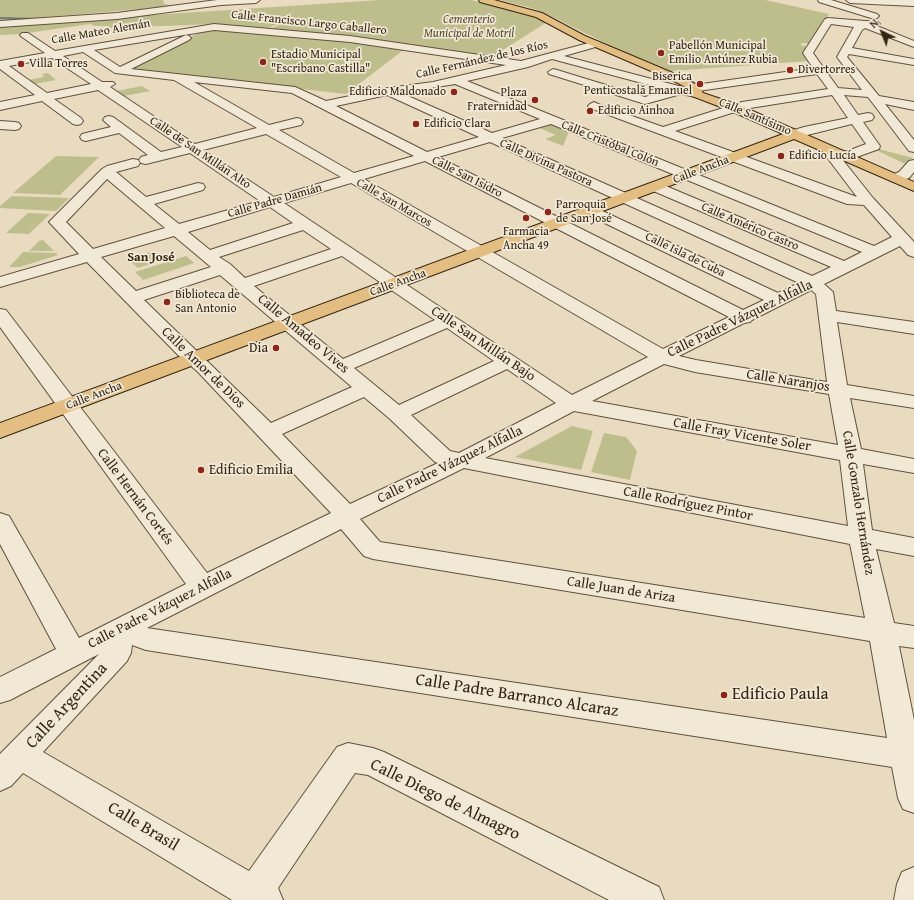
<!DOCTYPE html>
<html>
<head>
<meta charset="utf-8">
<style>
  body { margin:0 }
  #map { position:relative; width:914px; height:900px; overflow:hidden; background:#e9dbbf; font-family:"Gentium Book Plus",serif }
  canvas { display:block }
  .north { position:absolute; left:862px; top:12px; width:40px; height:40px; -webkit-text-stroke:3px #f1e8d5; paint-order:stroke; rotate:317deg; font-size:11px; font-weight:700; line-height:16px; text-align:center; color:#322513 }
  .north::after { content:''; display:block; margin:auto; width:14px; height:18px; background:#322513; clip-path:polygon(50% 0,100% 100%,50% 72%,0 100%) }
</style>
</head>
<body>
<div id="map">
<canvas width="914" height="900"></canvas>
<div class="north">N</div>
</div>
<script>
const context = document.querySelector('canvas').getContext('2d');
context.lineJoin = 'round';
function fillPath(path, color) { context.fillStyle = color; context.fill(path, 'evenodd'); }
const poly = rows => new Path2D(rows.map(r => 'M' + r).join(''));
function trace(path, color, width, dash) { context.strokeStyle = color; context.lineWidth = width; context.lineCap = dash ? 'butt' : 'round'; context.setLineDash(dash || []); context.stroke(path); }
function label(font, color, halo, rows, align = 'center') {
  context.font = font + ' "Gentium Book Plus",serif'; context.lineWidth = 3.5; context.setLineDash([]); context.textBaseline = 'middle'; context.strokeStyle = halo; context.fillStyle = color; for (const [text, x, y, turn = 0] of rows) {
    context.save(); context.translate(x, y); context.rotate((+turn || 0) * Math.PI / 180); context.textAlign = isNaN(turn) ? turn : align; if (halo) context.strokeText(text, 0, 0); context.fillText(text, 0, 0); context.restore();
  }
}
fillPath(poly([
  [0,0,163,0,164,4,170,5,166,7,34,18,33,21,0,23],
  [380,0,470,0,500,6,539,18,547,22,492,57,351,37,271,29,280,24,296,7,279,23,269,28,215,24,111,28,108,26,95,26,90,24,21,34,0,35,0,25],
  [500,0,765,0,829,14,811,44,803,43,800,45,809,47,809,61,671,71,613,47,547,14,528,7],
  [209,28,267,32,406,48,346,94,125,69],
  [48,73,56,80,34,84,28,80,44,77,42,74],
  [142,86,150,91,124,96,116,91],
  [550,123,569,131,563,146,545,139,556,135,537,127],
  [879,149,913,158,905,164,876,150],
  [56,156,99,157,60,195,13,193],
  [12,196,69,198,56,211,0,208,0,206],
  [28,213,50,214,29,234,6,233],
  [43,240,54,251,29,251,39,241],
  [23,252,56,253,58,255,20,267,9,267],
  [150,252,160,261,138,268,128,259],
  [186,256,194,263,143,280,135,272],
  [572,426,593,431,581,470,515,457],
  [604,433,626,437,637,451,630,480,591,472]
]), '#bebe8d');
fillPath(poly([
  [0,17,40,18,41,19,40,20,0,19,0,17]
]), '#737d7a');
const minor = poly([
  [217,0,260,0,256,3,221,5,117,19,0,27,0,21,117,13,217,0],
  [818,0,831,0,877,14,879,16,877,18,871,18,819,2,818,0],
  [846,0,914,0,914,6,850,3,846,0],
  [828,18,878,22,880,24,877,26,914,41,914,47,865,28,862,30,852,48,914,59,914,65,849,54,847,57,879,96,914,102,914,110,885,104,914,140,914,152,909,151,868,97,844,95,858,115,868,113,872,114,874,117,872,120,863,122,880,146,879,149,851,159,842,159,873,198,914,242,914,257,908,255,900,246,824,284,833,292,836,311,914,322,914,334,837,322,847,385,914,396,914,408,850,398,861,449,914,459,914,473,863,464,872,530,914,538,914,556,876,549,894,623,914,626,914,648,899,646,914,720,914,813,903,809,898,798,892,767,146,650,132,645,131,653,127,661,43,752,249,871,337,747,348,743,373,748,384,752,659,887,664,900,609,900,368,775,355,773,278,888,283,900,232,900,23,773,11,786,0,791,0,754,99,654,10,700,0,703,0,677,56,649,0,544,0,513,9,516,79,638,186,584,0,327,0,309,6,310,207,573,331,513,197,371,178,355,87,262,0,287,0,277,79,254,49,222,102,169,107,166,133,159,138,160,140,163,138,166,116,172,146,197,198,183,203,184,205,187,203,190,154,204,179,224,260,201,190,153,146,164,141,163,139,160,141,157,148,155,119,133,86,141,82,140,80,137,82,134,111,127,103,120,105,117,109,116,113,117,161,152,182,147,98,90,54,99,81,118,83,121,81,124,77,125,73,124,42,101,0,110,0,102,35,95,0,69,0,61,45,53,22,37,20,35,22,33,28,33,55,51,214,24,350,36,521,61,596,41,599,42,601,44,599,46,564,56,690,89,691,86,695,85,813,68,803,53,825,19,828,18],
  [831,24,854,27,837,57,862,90,838,88,813,53,831,24],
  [214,30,350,42,506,65,433,82,388,88,326,101,295,87,131,69,189,40,191,38,189,36,186,35,120,67,94,50,214,30],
  [83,52,115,73,174,80,257,128,195,144,110,87,115,84,113,82,102,82,63,56,83,52],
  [52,58,91,84,47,93,9,66,52,58],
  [552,59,668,90,645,97,557,70,553,69,548,72,549,74,645,104,681,94,696,97,700,96,702,94,698,91,817,74,828,89,742,102,663,127,598,104,594,102,590,104,588,106,590,108,847,204,864,205,892,237,874,246,467,81,528,67,552,59],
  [194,82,292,93,414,156,354,173,279,130,301,125,303,122,301,119,297,118,269,125,194,82],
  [455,84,540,119,492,133,401,93,455,84],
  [387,95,479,137,427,152,336,106,387,95],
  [832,95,848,118,804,127,791,131,789,134,791,137,795,138,852,124,866,144,845,152,840,150,828,153,826,156,857,197,675,131,744,109,832,95],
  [551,124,862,252,844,261,661,184,656,183,651,184,649,187,651,190,831,267,812,276,502,138,551,124],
  [266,134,341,177,274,197,203,150,266,134],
  [490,142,799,283,778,293,596,208,591,207,586,208,584,211,586,214,764,300,743,310,438,157,490,142],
  [425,161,729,317,663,349,364,179,425,161],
  [107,179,165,228,93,249,66,222,107,179],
  [351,183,648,357,572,395,284,203,351,183],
  [270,207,293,223,210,250,188,232,270,207],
  [303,230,331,249,245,278,230,264,219,257,303,230],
  [174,236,211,267,136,291,101,257,174,236],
  [342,256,435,320,343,359,254,286,342,256],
  [220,275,352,387,271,423,144,300,220,275],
  [811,290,816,294,827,382,696,360,679,356,744,323,750,322,752,320,811,290],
  [447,328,494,361,399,405,354,368,447,328],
  [664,364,695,372,829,394,838,445,592,401,664,364],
  [507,369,556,403,459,453,450,451,411,415,507,369],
  [364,397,390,419,435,462,438,463,350,504,282,434,364,397],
  [574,411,840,460,848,526,485,458,574,411],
  [464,468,850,544,865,618,380,542,360,519,464,468],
  [341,529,364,556,373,559,870,641,887,738,147,628,341,529],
  [0,121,15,122,19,123,21,126,19,129,15,130,0,129,0,121],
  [914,160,914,172,909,178,897,182,892,181,890,178,892,175,899,172,909,161,914,160],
  [914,867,914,900,894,900,897,884,902,872,914,867]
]);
const major = poly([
  [479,0,494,0,542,13,585,36,680,76,699,86,703,93,739,105,914,182,914,191,794,139,0,438,0,423,783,134,731,111,692,96,690,94,691,90,672,80,579,40,536,17,480,2,479,0]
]);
trace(minor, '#60523e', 2);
trace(major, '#322513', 2);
fillPath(minor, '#f1e8d5');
fillPath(major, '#e4be80');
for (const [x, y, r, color] of [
  [661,53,4,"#8f2418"],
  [263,62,4,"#8f2418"],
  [21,64,4,"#8f2418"],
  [790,70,4,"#8f2418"],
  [700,84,4,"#8f2418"],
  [454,92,4,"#8f2418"],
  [535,100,4,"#8f2418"],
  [590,111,4,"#8f2418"],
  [416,124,4,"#8f2418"],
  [781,156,4,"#8f2418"],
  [548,212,4,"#8f2418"],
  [526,218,4,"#8f2418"],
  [167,302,4,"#8f2418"],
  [276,348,4,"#8f2418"],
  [201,470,4,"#8f2418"],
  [724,695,4,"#8f2418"]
]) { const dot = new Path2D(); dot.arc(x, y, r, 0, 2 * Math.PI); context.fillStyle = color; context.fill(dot); trace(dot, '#f1e8d5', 1.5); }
label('italic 12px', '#554b32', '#f1e8d5', [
  ["Cementerio",469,20],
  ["Municipal de Motril",469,34]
]);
label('12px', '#322513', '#f1e8d5', [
  ["Calle Francisco Largo Caballero",309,23,6],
  ["Calle Mateo Alemán",101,32,-10],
  ["Calle Fernández de los Ríos",482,60,-13],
  ["Calle Santísimo",755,117,23],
  ["Calle Cristóbal Colón",610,144,22],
  ["Calle de San Millán Alto",200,153,34],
  ["Calle Divina Pastora",546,163,24],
  ["Calle Ancha",701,170,-21],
  ["Calle San Isidro",467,177,27],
  ["Calle Padre Damián",275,201,-16],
  ["Calle San Marcos",394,203,30],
  ["Calle Américo Castro",750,227,23],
  ["Calle Isla de Cuba",685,255,26],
  ["Calle Ancha",398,283,-20],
  ["Calle Ancha",94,396,-21]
]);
label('12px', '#322513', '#f1e8d5', [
  ["Pabellón Municipal",669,46],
  ["Emilio Antúnez Rubia",669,60],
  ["Estadio Municipal",271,55],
  ["\"Escribano Castilla\"",271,69],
  ["Villa Torres",29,64],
  ["Divertorres",798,70],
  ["Biserica",692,77,"right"],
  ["Penticostală Emanuel",692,91,"right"],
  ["Edificio Maldonado",446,92,"right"],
  ["Plaza",527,93,"right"],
  ["Fraternidad",527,107,"right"],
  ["Edificio Ainhoa",598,111],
  ["Edificio Clara",424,124],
  ["Edificio Lucía",789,156],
  ["Parroquia",556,205],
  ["de San José",556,219],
  ["Farmacia",526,232,"center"],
  ["Ancha 49",526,246,"center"],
  ["Biblioteca de",175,295],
  ["San Antonio",175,309]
], 'left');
label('bold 13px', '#322513', '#f1e8d5', [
  ["San José",151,258]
]);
label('14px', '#322513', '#f1e8d5', [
  ["Calle Padre Vázquez Alfalla",740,319,-26],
  ["Calle Amadeo Vives",303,334,40],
  ["Calle San Millán Bajo",483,344,34],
  ["Calle Amor de Dios",203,368,44],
  ["Calle Naranjos",788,381,9],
  ["Calle Fray Vicente Soler",742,435,10],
  ["Calle Padre Vázquez Alfalla",450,465,-26],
  ["Calle Hernán Cortés",135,497,53],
  ["Calle Gonzalo Hernández",858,503,81],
  ["Calle Rodríguez Pintor",688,504,11],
  ["Calle Juan de Ariza",621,590,9],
  ["Calle Padre Vázquez Alfalla",160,609,-27]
]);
label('14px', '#322513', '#f1e8d5', [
  ["Dia",268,348],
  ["Edificio Emilia",209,470,"left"]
], 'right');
label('17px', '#322513', '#f1e8d5', [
  ["Edificio Paula",732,695]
], 'left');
label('17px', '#322513', '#f1e8d5', [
  ["Calle Padre Barranco Alcaraz",517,696,9],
  ["Calle Argentina",67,706,-47],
  ["Calle Diego de Almagro",445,800,26],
  ["Calle Brasil",143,827,31]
]);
</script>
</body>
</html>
